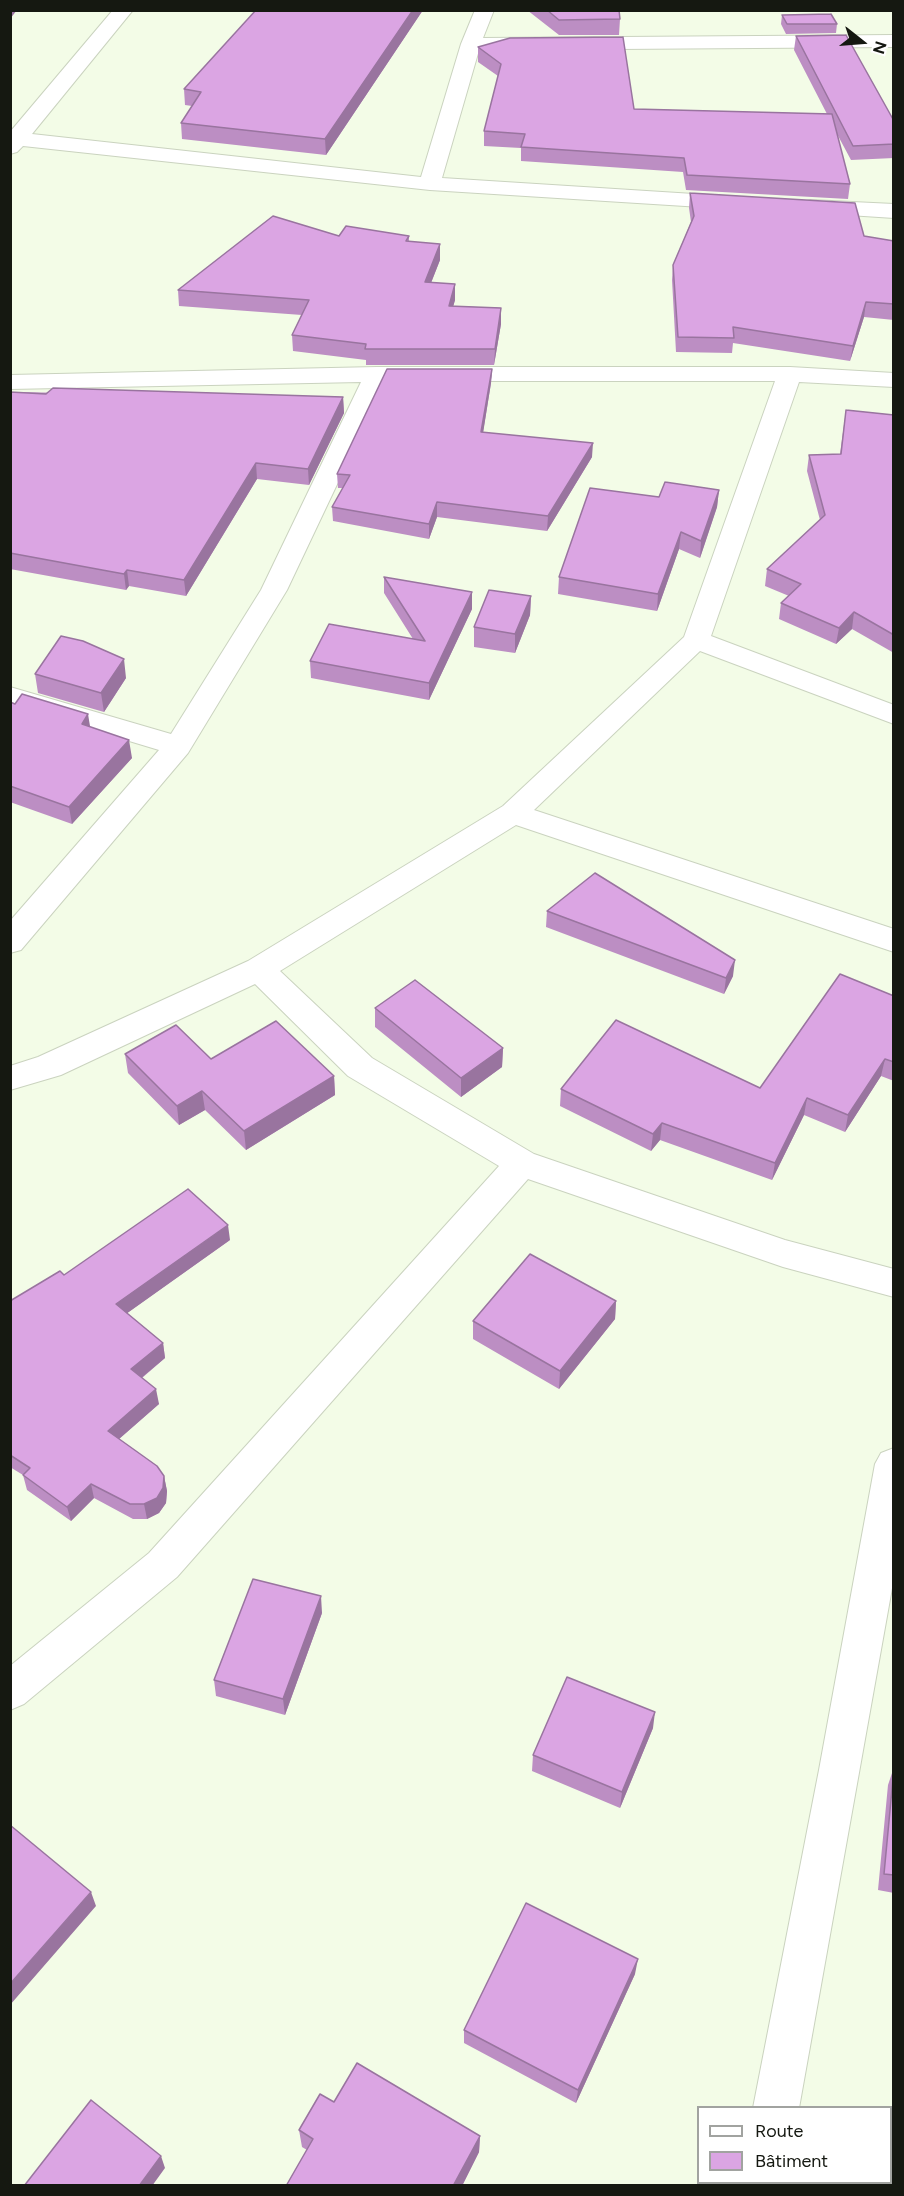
<!DOCTYPE html>
<html>
<head>
<meta charset="utf-8">
<style>
  body { margin:0 }
  #map { position:relative; width:904px; height:2196px; overflow:hidden; background:#f3fce7; font-family:Figtree,sans-serif }
  canvas { display:block }
  .frame { position:absolute; inset:0; border:12px solid #151811; pointer-events:none }
  .legend { position:absolute; left:697px; top:2106px; width:195px; height:78px; box-sizing:border-box; background:#fff; border:2px solid #a1a3a0; margin:0; padding:8px 10px; list-style:none; font-size:18px; color:#151811 }
  .legend li { display:flex; align-items:center; gap:12px; height:30px }
  .legend b { width:30px; border:2px solid #a1a3a0 }
  .north { position:absolute; left:832px; top:12px; width:60px; height:60px; -webkit-text-stroke:4px #fff; paint-order:stroke; rotate:107deg; font-size:16px; font-weight:700; line-height:24px; text-align:center; color:#151811 }
  .north::after { content:''; display:block; margin:auto; width:21px; height:27px; background:#151811; clip-path:polygon(50% 0,100% 100%,50% 72%,0 100%) }
</style>
</head>
<body>
<div id="map">
<canvas width="904" height="2196"></canvas>
<div class="frame"></div>
<ul class="legend">
<li><b style="height:8px;background:#fff"></b>Route</li>
<li><b style="height:16px;background:#dba5e3"></b>Bâtiment</li>
</ul>
<div class="north">N</div>
</div>
<script>
const context = document.querySelector('canvas').getContext('2d');
context.lineJoin = 'round';
const poly = rows => new Path2D(rows.map(r => 'M' + r).join(''));
function trace(path, color, width, dash) { context.strokeStyle = color; context.lineWidth = width; context.lineCap = dash ? 'butt' : 'round'; context.setLineDash(dash || []); context.stroke(path); }
function fillPath(path, color) { context.fillStyle = color; context.fill(path, 'evenodd'); }
const minor = poly([
  [113,10,133,10,32,134,421,177,461,44,475,10,494,10,483,38,894,35,894,47,479,50,442,178,741,197,744,202,741,207,733,209,430,190,23,146,17,152,10,154,10,132,113,10],
  [811,200,894,204,894,218,803,212,800,207,803,202,811,200],
  [377,367,790,367,894,373,894,387,799,382,711,636,894,705,894,724,700,651,534,810,894,929,894,952,516,825,280,971,372,1058,534,1154,785,1240,894,1269,894,1297,783,1267,528,1179,177,1577,24,1704,10,1710,10,1666,149,1553,499,1166,348,1076,255,984,61,1075,10,1090,10,1066,38,1057,248,961,503,806,684,637,775,381,386,381,287,590,188,753,21,950,10,953,10,921,159,750,10,705,10,687,171,734,261,590,361,382,10,389,10,375,377,367],
  [894,1448,894,1577,799,2108,753,2108,819,1770,875,1464,881,1453,894,1448],
  [739,2182,785,2182,785,2186,739,2186,739,2182]
]);
trace(minor, '#cad3bf', 2);
fillPath(minor, '#fff');
fillPath(poly([
  [256,10,423,10,326,155,182,139,181,123,192,106,185,105,184,89],
  [527,10,619,10,620,19,619,35,559,35],
  [782,15,837,24,836,33,786,34,781,24],
  [796,36,894,121,894,158,851,160,836,132,850,184,848,199,686,190,683,172,521,161,521,148,484,146,484,131,498,76,478,62,478,47,634,109,827,114,794,50],
  [690,193,864,236,894,241,894,320,864,317,850,361,733,343,732,353,676,352,672,280,673,265,691,222,689,208],
  [339,236,409,236,409,242,440,244,440,260,431,283,455,284,455,300,453,306,501,308,501,324,494,365,366,365,366,360,293,351,292,335,302,315,179,306,178,290],
  [492,369,491,383,483,432,592,457,547,531,437,517,429,539,333,521,332,507,343,488,338,488,337,474],
  [10,392,343,397,344,413,309,485,257,479,186,596,129,586,126,590,10,569],
  [846,410,894,415,894,653,852,629,836,644,779,619,781,603,789,596,765,586,767,569,820,520,807,471,809,455,840,454],
  [719,490,717,507,700,558,679,549,657,611,558,594,559,577,659,497],
  [384,577,472,609,429,700,311,678,310,661,413,639,384,593],
  [531,596,530,615,515,653,474,647,474,627],
  [35,674,126,678,104,712,38,693],
  [10,702,90,727,132,758,72,824,10,802],
  [547,911,733,976,724,994,546,927],
  [894,996,894,1081,881,1076,845,1132,804,1115,772,1180,660,1140,651,1151,560,1106,561,1089,760,1088],
  [375,1008,503,1048,502,1067,461,1097,375,1027],
  [125,1054,211,1059,334,1076,335,1095,246,1150,205,1110,179,1125,128,1073],
  [230,1240,127,1313,163,1343,165,1358,142,1378,159,1404,119,1439,164,1476,167,1491,166,1503,159,1513,147,1519,133,1519,94,1498,71,1521,27,1490,23,1475,10,1467,10,1301,64,1275],
  [616,1301,615,1319,559,1389,473,1339,473,1321],
  [322,1613,285,1715,216,1696,214,1680],
  [653,1728,620,1808,532,1771,533,1755],
  [894,1767,894,1893,878,1890,888,1785],
  [635,1974,576,2103,464,2043,464,2030],
  [334,2102,480,2136,479,2152,462,2186,286,2186,307,2150,302,2147,299,2130],
  [894,2114,894,2154,891,2153,891,2136]
]), '#bc8ec3');
fillPath(poly([
  [10,10,17,10,10,19],
  [413,10,423,10,326,155,325,139],
  [11,79,12,92,10,94],
  [440,244,440,260,425,298,425,282],
  [455,284,455,300,449,322,449,306],
  [866,302,864,317,850,361,853,346],
  [501,308,501,324,494,365,495,349],
  [492,369,491,383,481,446,481,432],
  [343,397,344,413,309,485,308,469],
  [593,443,592,457,547,531,548,516],
  [256,463,257,479,186,596,184,580],
  [719,490,717,507,700,558,701,541],
  [437,502,437,517,429,539,429,524],
  [681,532,679,549,657,611,658,594],
  [127,570,129,586,126,590,124,574],
  [472,592,472,609,429,700,429,683],
  [531,596,530,615,515,653,515,634],
  [854,612,852,629,836,644,839,628],
  [124,659,126,678,104,712,101,693],
  [88,714,91,732,82,724],
  [129,740,132,758,72,824,69,807],
  [735,960,733,976,724,994,726,978],
  [503,1048,502,1067,461,1097,461,1078],
  [885,1059,881,1076,845,1132,848,1115],
  [334,1076,335,1095,246,1150,244,1131],
  [202,1091,205,1110,179,1125,177,1106],
  [807,1098,804,1115,772,1180,775,1163],
  [662,1123,660,1140,651,1151,653,1134],
  [228,1225,230,1240,119,1319,116,1304],
  [616,1301,615,1319,559,1389,560,1371],
  [163,1343,165,1358,134,1384,131,1369],
  [156,1389,159,1404,111,1446,108,1431],
  [164,1476,167,1491,166,1503,159,1513,147,1519,144,1504],
  [91,1484,94,1498,71,1521,67,1507],
  [321,1596,322,1613,285,1715,283,1699],
  [655,1712,653,1728,620,1808,622,1792],
  [91,1892,96,1906,10,2005,10,1984],
  [638,1959,635,1974,576,2103,578,2090],
  [480,2136,479,2152,462,2186,453,2186],
  [161,2156,165,2168,152,2186,139,2186]
]), '#99749f');
const building = poly([
  [256,10,413,10,325,139,181,123,201,92,184,89,256,10],
  [547,10,619,10,620,19,559,20,547,10],
  [831,14,837,24,787,24,782,15,831,14],
  [846,35,894,121,894,144,853,146,796,36,846,35],
  [623,37,634,109,832,114,850,184,687,175,684,158,521,147,525,134,484,131,501,64,478,47,510,38,623,37],
  [690,193,855,203,864,236,894,241,894,304,866,302,853,346,733,327,734,338,678,337,673,265,694,216,690,193],
  [273,216,339,236,346,226,409,236,406,241,440,244,425,282,455,284,449,306,501,308,495,349,365,349,366,344,292,335,309,300,178,290,273,216],
  [387,369,492,369,481,432,593,443,548,516,437,502,429,524,332,507,350,475,337,474,387,369],
  [53,388,343,397,308,469,256,463,184,580,127,570,124,574,10,553,10,392,46,394,53,388],
  [846,410,894,415,894,635,854,612,839,628,781,603,801,584,767,569,825,515,809,455,841,454,846,410],
  [665,482,719,490,701,541,681,532,658,594,559,577,590,488,659,497,665,482],
  [384,577,472,592,429,683,310,661,329,624,425,641,384,577],
  [489,590,531,596,515,634,474,627,489,590],
  [61,636,83,641,124,659,101,693,35,674,61,636],
  [22,694,88,714,82,724,129,740,69,807,10,786,10,702,15,704,22,694],
  [595,873,735,960,726,978,547,911,595,873],
  [840,974,894,996,894,1062,885,1059,848,1115,807,1098,775,1163,662,1123,653,1134,561,1089,616,1020,760,1088,840,974],
  [415,980,503,1048,461,1078,375,1008,415,980],
  [276,1021,334,1076,244,1131,202,1091,177,1106,125,1054,176,1025,211,1059,276,1021],
  [188,1189,228,1225,116,1304,163,1343,131,1369,156,1389,108,1431,157,1466,164,1476,163,1488,157,1498,144,1504,130,1504,91,1484,67,1507,23,1475,30,1468,10,1455,10,1301,60,1271,64,1275,188,1189],
  [530,1254,616,1301,560,1371,473,1321,530,1254],
  [253,1579,321,1596,283,1699,214,1680,253,1579],
  [567,1677,655,1712,622,1792,533,1755,567,1677],
  [894,1768,894,1875,884,1874,894,1768],
  [10,1825,91,1892,10,1984,10,1825],
  [526,1903,638,1959,578,2090,464,2030,526,1903],
  [357,2063,480,2136,453,2186,286,2186,313,2139,299,2130,320,2094,334,2102,357,2063],
  [91,2100,161,2156,139,2186,24,2186,91,2100]
]);
fillPath(building, '#dba5e3');
trace(building, '#99749f', 1.5);
</script>
</body>
</html>
